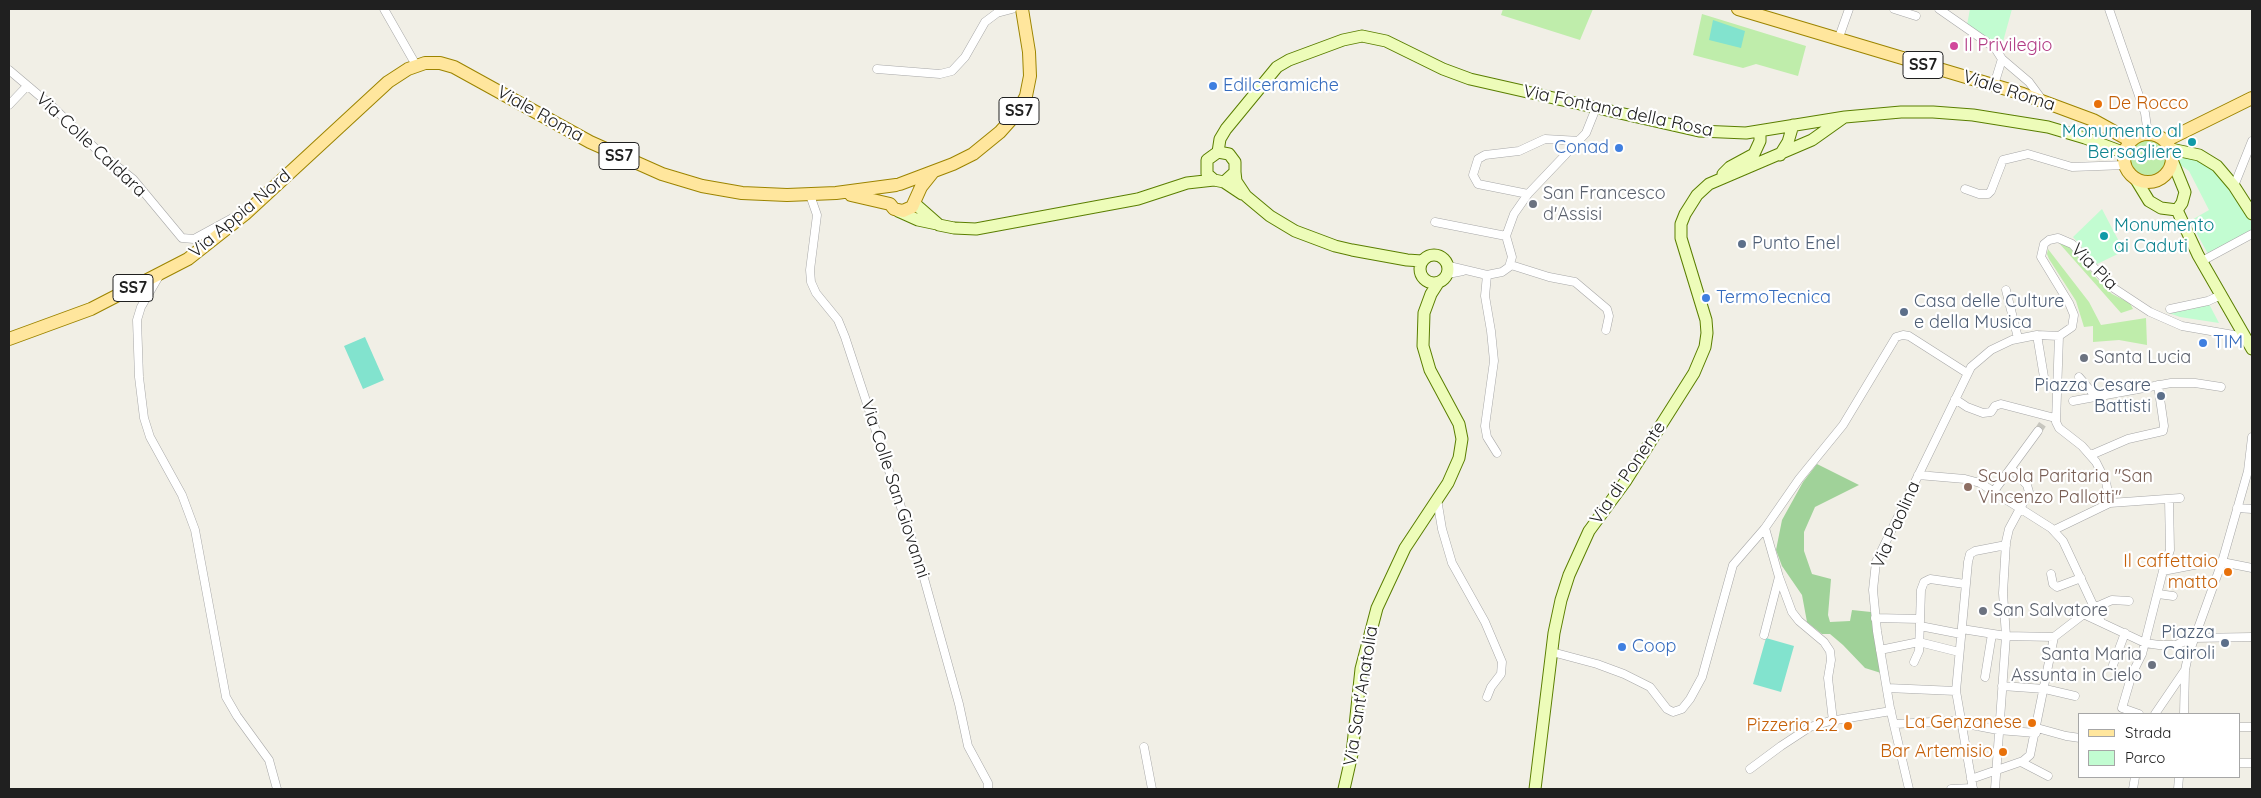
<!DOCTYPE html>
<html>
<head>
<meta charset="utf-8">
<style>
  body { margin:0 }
  #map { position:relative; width:2261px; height:798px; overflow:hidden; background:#f1efe6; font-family:Quicksand,sans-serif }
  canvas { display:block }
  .frame { position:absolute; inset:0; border:10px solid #202020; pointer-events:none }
  .legend { position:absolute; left:2078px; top:713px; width:162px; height:65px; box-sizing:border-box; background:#fff; border:1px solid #a6a6a6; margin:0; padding:6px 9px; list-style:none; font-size:15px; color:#202020 }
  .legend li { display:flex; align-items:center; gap:10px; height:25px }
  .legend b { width:25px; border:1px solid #a6a6a6 }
</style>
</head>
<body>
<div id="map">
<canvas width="2261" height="798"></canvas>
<div class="frame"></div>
<ul class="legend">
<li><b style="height:6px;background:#ffe69d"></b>Strada</li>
<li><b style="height:14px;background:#c2fcd1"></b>Parco</li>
</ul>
</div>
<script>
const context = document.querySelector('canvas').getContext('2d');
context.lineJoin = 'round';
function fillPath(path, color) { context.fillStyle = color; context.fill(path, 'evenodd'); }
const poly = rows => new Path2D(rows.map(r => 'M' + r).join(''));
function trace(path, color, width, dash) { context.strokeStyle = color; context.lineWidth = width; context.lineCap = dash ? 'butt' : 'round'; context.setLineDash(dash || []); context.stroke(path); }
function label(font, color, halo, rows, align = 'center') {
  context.font = font + ' Quicksand,sans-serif'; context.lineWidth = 4.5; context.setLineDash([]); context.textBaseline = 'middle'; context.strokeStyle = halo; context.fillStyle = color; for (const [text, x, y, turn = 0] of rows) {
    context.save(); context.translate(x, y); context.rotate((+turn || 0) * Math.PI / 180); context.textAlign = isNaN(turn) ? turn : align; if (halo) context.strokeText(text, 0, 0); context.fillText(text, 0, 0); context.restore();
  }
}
fillPath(poly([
  [1503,9,1593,9,1580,40,1501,15],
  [1702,14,1806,46,1798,76,1756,64,1743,68,1693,55],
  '2130 157a18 18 0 1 1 36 0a18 18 0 1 1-36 0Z',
  [2059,243,2069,246,2097,279,2112,294,2130,303,2133,309,2121,313],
  [2048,249,2089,302,2101,325,2146,318,2147,345,2119,340,2093,342,2093,326,2084,327,2076,301,2049,259,2047,254]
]), '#bfedab');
fillPath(poly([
  [1817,464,1859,485,1815,507,1804,532,1804,551,1812,574,1831,579,1828,615,1830,622,1850,621,1852,610,1871,612,1881,673,1865,668,1843,645,1830,634,1822,634,1807,622,1802,595,1782,566,1776,550,1782,520,1803,482]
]), '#a0d299');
fillPath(poly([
  [1970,9,2012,9,2001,49,1967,25],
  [2179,155,2186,156,2213,167,2252,223,2252,230,2208,254,2190,221,2209,210,2189,171,2179,164],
  [2102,209,2124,251,2097,264,2073,237],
  [2209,304,2219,323,2180,317,2166,312]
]), '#c2fcd1');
fillPath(poly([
  [1713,20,1745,31,1741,48,1709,40],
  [365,337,384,380,363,389,344,346],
  [1766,638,1794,646,1781,692,1753,684]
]), '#82e3ce');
trace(poly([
  [2038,431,2044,422]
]), '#c7c6be', 8, [8, 4]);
const street = poly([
  [384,9,416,65],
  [1894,9,1916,16],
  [1939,9,1995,48,2002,59,2029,82,2043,101],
  [2109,9,2145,113,2148,134],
  [1838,40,1849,9],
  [877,69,940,74,952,71,965,57,985,22,997,13,1012,9],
  [9,70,54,108,98,151,133,179,182,238,194,239,238,215],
  [1994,85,2002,59],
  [9,105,27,86],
  [2234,186,2252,141],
  [1965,189,1979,194,1988,194,1991,191,2003,160,2028,154,2072,167,2126,165],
  [1528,194,1478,184,1473,175,1478,159,1485,155,1519,151,1545,139,1580,141],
  [810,195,817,215,810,270,811,282,816,293,838,320,845,337,922,571,959,704,968,746,988,783,988,789],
  [1435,222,1506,236],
  [2202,261,2252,234],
  [1511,265,1549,277,1575,282,1607,309,1609,316,1606,330],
  [1449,266,1487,275,1502,272,1509,267,1512,257,1506,236,1514,214,1528,194,1586,133,1596,108],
  [1448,274,1463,271],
  [1487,275,1485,296,1491,331,1494,361,1485,426,1487,437,1497,453],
  [159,276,141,307,137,320,139,377,144,418,150,437,182,495,195,530,226,697,237,716,269,760,277,789],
  [2006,290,2018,338],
  [2170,309,2208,301,2221,295],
  [2037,335,2044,377],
  [2059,336,2072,327,2074,315,2069,303,2041,257,2044,244,2049,240,2058,238,2072,244,2112,287,2150,312,2182,326,2245,337],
  [2059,336,2056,422,2059,428,2082,446,2096,462,2106,482,2110,503],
  [2079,377,2096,397],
  [1955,399,1967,407,1983,413,1991,412,1995,406,2001,404,2055,418],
  [2073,401,2171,383,2195,383,2221,387],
  [2091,455,2128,439,2163,431,2164,426,2158,385],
  [1918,475,1965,479,1980,483,2051,528,2063,541,2101,622],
  [1994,491,2038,431],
  [1437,499,1442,529,1452,563,1485,622,1502,662,1501,674,1491,687,1487,697],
  [2237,508,2252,509],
  [1765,528,1779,577,1792,612,1799,621,1824,642,1830,651,1831,660,1828,678,1833,721],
  [2054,530,2110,503,2180,498],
  [2222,562,2252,568],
  [2163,571,2170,550,2169,499],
  [2051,574,2053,584,2057,587,2081,578],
  [2158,594,2173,596],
  [2083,614,2145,643,2159,645,2176,645,2193,638,2252,637],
  [1875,618,1920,619],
  [1920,626,1961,634],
  [1962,629,2006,636,2054,637],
  [1764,635,1779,577],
  [1880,650,1919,642,1959,652],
  [1552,652,1597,664,1624,674,1650,687,1667,709,1673,712,1682,709,1690,699,1702,677,1733,565,1765,528,1799,479,1843,425,1896,337,1903,335,1909,336,1967,373],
  [1914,662,1919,651,1921,590,1924,582,1930,579,1965,584],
  [2113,665,2125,633],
  [1985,677,1992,634],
  [2002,686,2045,689,2075,696],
  [1887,688,1956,691],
  [2139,714,2122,708,2132,674,2142,654,2163,571,2199,564],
  [2155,714,2185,670],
  [2184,714,2185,670,2188,656,2222,562,2248,471,2252,437],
  [1895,724,1951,721,1998,730,2036,733],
  [2240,727,2252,727],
  [2037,728,2066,736,2080,738],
  [1144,747,1152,789],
  [2021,762,2048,776],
  [2240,763,2252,763],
  [1750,769,1781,746,1810,727,1830,721,1891,711],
  [1971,779,2023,761,2030,755,2054,637,2089,610,2112,600,2129,601],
  [1909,789,1890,708,1877,631,1873,590,1876,562,1971,367,1991,350,2012,340,2037,335,2059,336],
  [1951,789,1973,788],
  [1973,789,1956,691,1968,562,1970,554,1975,551,2006,545],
  [1995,789,2006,636,2003,593,2006,542,2009,529,2029,492,2027,485,2011,468],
  [2133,789,2135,777],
  [2178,789,2179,777]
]);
const secondary = poly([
  [2171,149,2199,155,2217,166,2234,186,2252,214],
  [1218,152,1220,139,1226,129,1277,67,1289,60,1343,40,1362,36,1386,41,1443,69,1470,79,1699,131,1746,133,1845,117,1901,112,1933,112,1973,115,2048,127,2085,138,2125,153],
  [1780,155,1788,142,1793,125],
  [1235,172,1236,181,1246,196,1270,216,1295,231,1335,246,1352,250,1407,260,1422,261],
  [1723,174,1730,167,1754,154,1760,141,1760,131],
  [2135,178,2149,201,2161,208,2177,210,2182,203,2185,192,2172,160],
  [1224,182,1235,172,1235,162,1229,154,1218,152,1207,160,1207,174,1214,180,1224,182,1242,194],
  [914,203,939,225,954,228,976,229,1138,199,1187,183,1214,180],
  [2177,210,2198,255,2252,349],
  [898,211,918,220,937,224],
  '1420 269a14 14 0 1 1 28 0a14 14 0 1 1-28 0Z',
  [1344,789,1352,754,1361,669,1377,608,1405,548,1448,483,1459,458,1462,439,1459,424,1430,370,1423,346,1424,313,1431,294,1438,283],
  [1535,789,1554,633,1561,600,1569,575,1589,531,1625,482,1694,373,1705,347,1707,333,1706,320,1681,238,1681,224,1685,214,1697,195,1709,184,1812,140,1843,118]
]);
const primary = poly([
  [1738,9,2023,94,2093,120,2131,141],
  '2124 158a24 24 0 1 1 48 0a24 24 0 1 1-48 0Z',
  [2165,141,2252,98],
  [900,184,953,164,973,154,1000,132,1017,113,1026,96,1030,76,1029,52,1022,9],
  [851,195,890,204,894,209,903,211,912,207,921,187,933,172],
  [9,339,91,309,188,259,245,214,388,82,408,69,425,63,440,63,454,67,590,142,662,174,702,186,742,193,787,195,836,193,896,185]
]);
trace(street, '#a7a7a7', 9);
trace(secondary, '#5a7e00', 13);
trace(primary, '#9c8400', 14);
trace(street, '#fff', 8);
trace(secondary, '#edfcb9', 11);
trace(primary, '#ffe69d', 12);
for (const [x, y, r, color] of [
  [1954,46,5,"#d1479c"],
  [1213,86,5,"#3f7fe0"],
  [2098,104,5,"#e8710a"],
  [2192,142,5,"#0f9aa8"],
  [1619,148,5,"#3f7fe0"],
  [1533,204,5,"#6b7280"],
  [2104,236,5,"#0f9aa8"],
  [1742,244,5,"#5c6f8a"],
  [1706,298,5,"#3f7fe0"],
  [1904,312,5,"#5c6f8a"],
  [2203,343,5,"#3f7fe0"],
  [2084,358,5,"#6b7280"],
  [2161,396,5,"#5c6f8a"],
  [1968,487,5,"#8d6e63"],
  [2228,572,5,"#e8710a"],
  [1983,611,5,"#6b7280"],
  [2225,643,5,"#5c6f8a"],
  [1622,647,5,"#3f7fe0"],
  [2152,665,5,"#6b7280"],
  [2032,723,5,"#e8710a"],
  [1848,726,5,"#e8710a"],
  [2003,752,5,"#e8710a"]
]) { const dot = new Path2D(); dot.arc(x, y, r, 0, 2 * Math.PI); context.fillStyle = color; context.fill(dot); trace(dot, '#fff', 2); }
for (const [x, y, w] of [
  [1923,65,40],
  [1019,111,40],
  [619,156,40],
  [133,288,40]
]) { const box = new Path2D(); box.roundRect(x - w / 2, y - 13.5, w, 27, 4); context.fillStyle = '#fff'; context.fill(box); trace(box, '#202020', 1); }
label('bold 16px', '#202020', null, [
  ["SS7",1923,65],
  ["SS7",1019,111],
  ["SS7",619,156],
  ["SS7",133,288]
]);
label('18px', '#b23c85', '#fff', [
  ["Il Privilegio",1964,46]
], 'left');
label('18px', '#366cbe', '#fff', [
  ["Edilceramiche",1223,86],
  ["Conad",1609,148,"right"],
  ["TermoTecnica",1716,298],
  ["TIM",2213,343],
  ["Coop",1632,647]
], 'left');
label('18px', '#202020', '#fff', [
  ["Viale Roma",2009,91,18],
  ["Via Fontana della Rosa",1618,111,12],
  ["Viale Roma",540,114,29],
  ["Via Colle Caldara",91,145,43],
  ["Via Appia Nord",240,214,-40],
  ["Via Pia",2094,267,45],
  ["Via di Ponente",1628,473,-56],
  ["Via Colle San Giovanni",895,489,72],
  ["Via Paolina",1896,525,-66],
  ["Via Sant'Anatolia",1361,696,-81]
]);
label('18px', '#c56008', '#fff', [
  ["De Rocco",2108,104,"left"],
  ["Il caffettaio",2218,562],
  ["matto",2218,583],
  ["La Genzanese",2022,723],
  ["Pizzeria 2.2",1838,726],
  ["Bar Artemisio",1993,752]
], 'right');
label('18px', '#0d838f', '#fff', [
  ["Monumento al",2182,132],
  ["Bersagliere",2182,153],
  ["Monumento",2114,226,"left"],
  ["ai Caduti",2114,247,"left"]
], 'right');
label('18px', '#5b616d', '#fff', [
  ["San Francesco",1543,194],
  ["d'Assisi",1543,215],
  ["Santa Lucia",2094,358],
  ["San Salvatore",1993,611],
  ["Santa Maria",2142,655,"right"],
  ["Assunta in Cielo",2142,676,"right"]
], 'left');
label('18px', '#4e5e75', '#fff', [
  ["Punto Enel",1752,244],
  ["Casa delle Culture",1914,302],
  ["e della Musica",1914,323],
  ["Piazza Cesare",2151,386,"right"],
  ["Battisti",2151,407,"right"],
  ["Piazza",2215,633,"right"],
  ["Cairoli",2215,654,"right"]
], 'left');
label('18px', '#785e54', '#fff', [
  ["Scuola Paritaria \"San",1978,477],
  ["Vincenzo Pallotti\"",1978,498]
], 'left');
</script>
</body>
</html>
